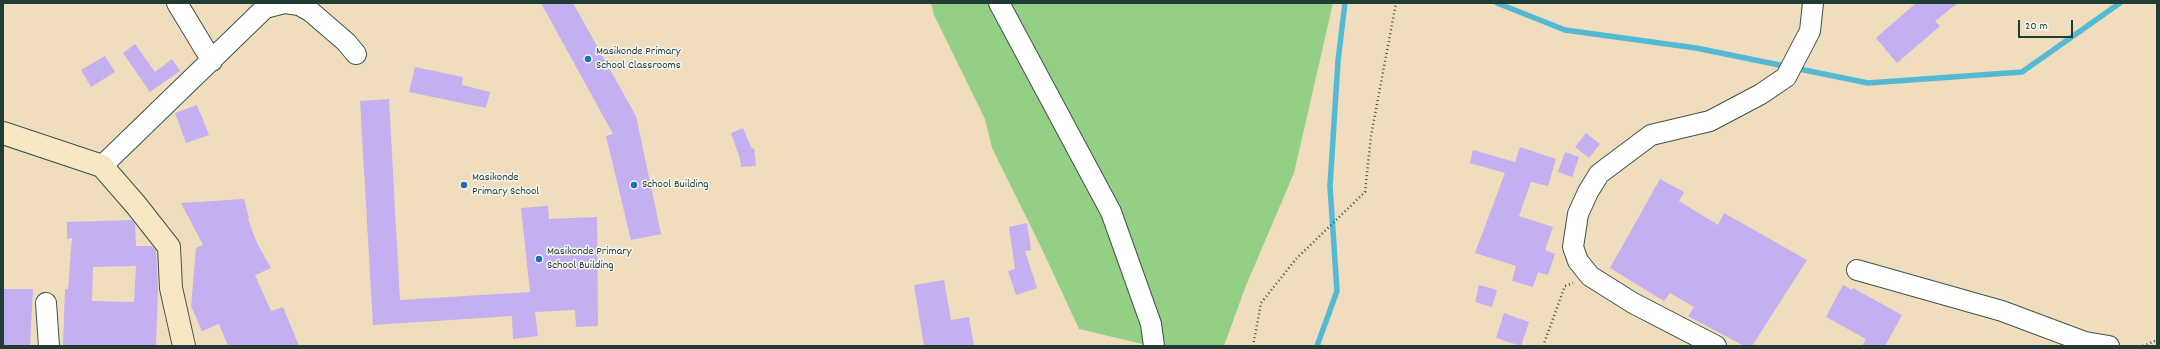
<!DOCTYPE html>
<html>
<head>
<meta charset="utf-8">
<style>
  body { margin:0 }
  #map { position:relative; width:2160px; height:349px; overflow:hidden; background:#efddbd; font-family:Dekko,sans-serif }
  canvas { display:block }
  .frame { position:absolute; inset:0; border:4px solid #1f3d34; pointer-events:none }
  .scale { position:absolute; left:2018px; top:20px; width:55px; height:18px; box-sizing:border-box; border:2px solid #1f3d34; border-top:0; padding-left:5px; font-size:12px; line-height:14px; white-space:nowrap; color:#1f3d34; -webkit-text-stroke:3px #f6f6f2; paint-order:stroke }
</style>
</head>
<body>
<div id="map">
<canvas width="2160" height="349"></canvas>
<div class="frame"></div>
<div class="scale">20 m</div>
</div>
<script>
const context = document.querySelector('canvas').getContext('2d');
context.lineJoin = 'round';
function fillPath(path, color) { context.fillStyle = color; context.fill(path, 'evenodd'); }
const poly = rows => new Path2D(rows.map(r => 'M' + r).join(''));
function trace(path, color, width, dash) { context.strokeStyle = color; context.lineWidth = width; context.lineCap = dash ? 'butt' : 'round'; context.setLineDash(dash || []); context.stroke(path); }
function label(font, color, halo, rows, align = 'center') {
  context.font = font + ' Dekko,sans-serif'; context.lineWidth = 3; context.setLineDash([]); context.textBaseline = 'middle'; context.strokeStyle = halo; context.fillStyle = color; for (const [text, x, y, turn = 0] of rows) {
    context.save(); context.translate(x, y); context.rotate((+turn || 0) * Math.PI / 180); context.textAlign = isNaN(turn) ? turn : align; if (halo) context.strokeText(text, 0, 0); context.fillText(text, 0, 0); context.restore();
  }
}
fillPath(poly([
  [931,3,1333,3,1294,173,1245,288,1224,346,1151,346,1079,329,1041,247,992,148,985,119,934,15]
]), '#93d085');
trace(poly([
  [1497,3,1565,30,1696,48,1868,83,2022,72,2120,3],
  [1317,346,1337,291,1330,186,1338,61,1345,3]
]), '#54bad3', 5.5);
fillPath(poly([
  [541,3,573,3,636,116,661,234,631,240,606,136,613,134],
  [1916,3,1958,3,1935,21,1940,26,1897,63,1876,38],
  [135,44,155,72,172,59,180,71,150,92,123,53],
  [105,56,115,72,91,87,81,70],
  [415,67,463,77,462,85,490,92,486,108,409,92],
  [389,99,400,300,530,292,521,208,548,206,549,219,597,217,598,326,576,327,575,310,535,312,538,336,513,339,512,316,373,325,360,101],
  [197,105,209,135,186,143,175,113],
  [743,128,752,149,754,148,756,166,741,167,740,159,731,133],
  [1586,133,1600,144,1589,158,1575,147],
  [1520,147,1556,159,1548,186,1531,182,1519,216,1553,227,1545,250,1555,254,1548,275,1538,272,1533,287,1512,281,1516,266,1475,253,1505,173,1470,163,1473,150,1515,162],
  [1565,152,1579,157,1572,177,1558,172],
  [1660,179,1684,192,1679,201,1718,225,1724,213,1807,260,1752,346,1744,346,1688,316,1694,307,1670,293,1664,301,1610,268],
  [244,199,249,218,248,219,257,243,271,268,255,275,271,311,283,307,299,346,228,346,219,324,202,331,191,306,196,248,203,245,181,203],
  [132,220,135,224,136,246,152,246,156,250,158,288,156,346,63,346,65,289,68,289,72,238,67,239,67,222],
  [136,266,134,302,92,301,93,267],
  [1027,223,1031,250,1025,251,1037,288,1016,295,1008,271,1015,269,1009,227],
  [944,280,951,320,969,317,974,346,924,346,914,285],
  [1479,285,1497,290,1492,307,1475,302],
  [1843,285,1852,290,1853,288,1902,315,1885,346,1862,346,1866,339,1826,317],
  [3,289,33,289,30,346,3,345],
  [1504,313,1529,322,1521,346,1496,338]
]), '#c4aff0');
const street = poly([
  [177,3,212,61],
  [285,3,299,5,310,11,346,42,356,54],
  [999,3,1111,212,1151,324,1154,346],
  [102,166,265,8,284,3],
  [1857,270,2002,311,2085,342,2109,346],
  [46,303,49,346],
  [1716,346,1633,303,1590,276,1578,261,1573,247,1578,214,1588,192,1599,174,1651,135,1710,121,1761,94,1786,77,1810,31,1813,3]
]);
const secondary = poly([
  [3,133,102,166,136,205,169,247,171,288,184,346]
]);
trace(street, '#3e5549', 22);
trace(secondary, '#3e5549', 24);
trace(poly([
  [1253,346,1261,303,1296,259,1365,192,1371,136,1396,3],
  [1543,346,1565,286,1573,283],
  [2143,346,2157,340]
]), '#3e5549', 2.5, [1, 3]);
trace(street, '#fff', 20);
trace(secondary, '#f7e8c3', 22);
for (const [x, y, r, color] of [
  [588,59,4,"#1f6fb2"],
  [464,185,4,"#1f6fb2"],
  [634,185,4,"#1f6fb2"],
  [539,259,4,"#1f6fb2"]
]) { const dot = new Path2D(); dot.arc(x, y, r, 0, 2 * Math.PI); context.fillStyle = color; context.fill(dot); trace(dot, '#f6f6f2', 1.5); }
label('12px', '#1f3d34', '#f6f6f2', [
  ["Masikonde Primary",596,52],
  ["School Classrooms",596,66],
  ["Masikonde",472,178],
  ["Primary School",472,192],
  ["School Building",642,185],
  ["Masikonde Primary",547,252],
  ["School Building",547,266]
], 'left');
</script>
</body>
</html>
